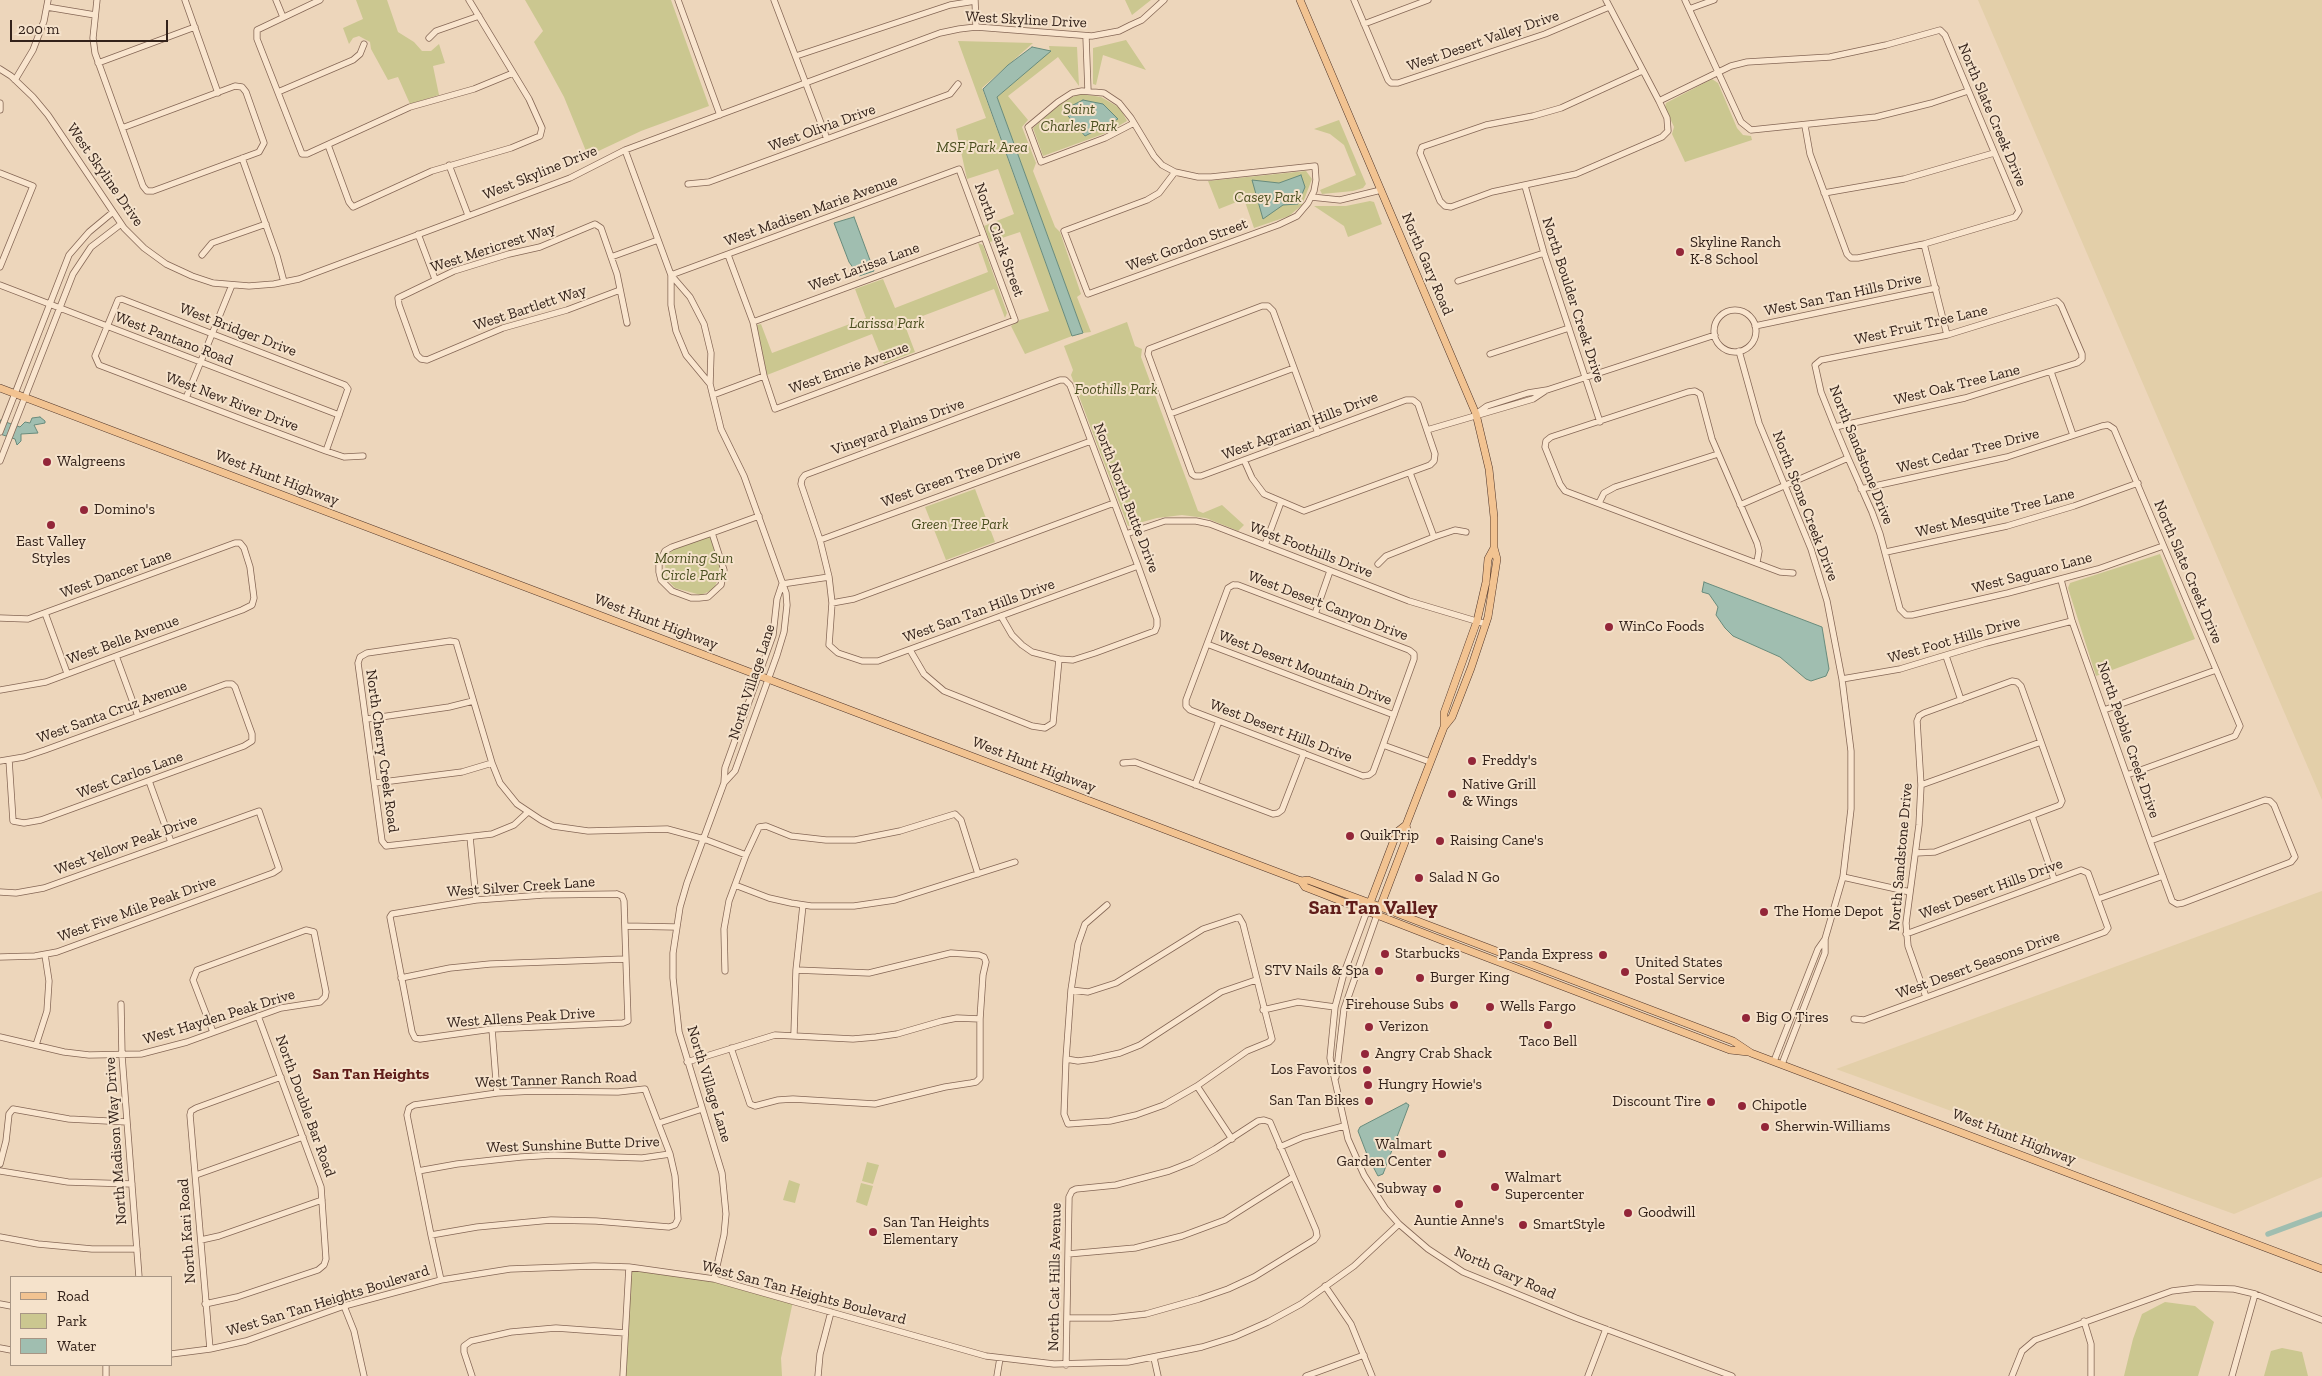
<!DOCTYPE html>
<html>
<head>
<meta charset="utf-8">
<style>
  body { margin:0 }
  #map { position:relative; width:2322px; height:1376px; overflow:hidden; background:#edd6bb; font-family:"Zilla Slab",serif }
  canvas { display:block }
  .legend { position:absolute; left:10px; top:1276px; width:162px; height:90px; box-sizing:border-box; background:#f5e2cb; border:1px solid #a79584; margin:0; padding:6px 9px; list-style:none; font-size:15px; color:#33221a }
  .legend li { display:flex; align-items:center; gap:10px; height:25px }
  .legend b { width:25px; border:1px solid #a79584 }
  .scale { position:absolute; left:10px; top:20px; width:158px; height:22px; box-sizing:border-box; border:2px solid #33221a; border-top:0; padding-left:6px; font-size:15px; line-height:18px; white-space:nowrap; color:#33221a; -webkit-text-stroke:4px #f5e2cb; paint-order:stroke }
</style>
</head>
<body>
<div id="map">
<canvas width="2322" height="1376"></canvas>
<ul class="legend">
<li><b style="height:6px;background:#f2c391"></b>Road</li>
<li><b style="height:14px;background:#cbc790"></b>Park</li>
<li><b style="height:14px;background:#a0beb0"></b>Water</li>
</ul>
<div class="scale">200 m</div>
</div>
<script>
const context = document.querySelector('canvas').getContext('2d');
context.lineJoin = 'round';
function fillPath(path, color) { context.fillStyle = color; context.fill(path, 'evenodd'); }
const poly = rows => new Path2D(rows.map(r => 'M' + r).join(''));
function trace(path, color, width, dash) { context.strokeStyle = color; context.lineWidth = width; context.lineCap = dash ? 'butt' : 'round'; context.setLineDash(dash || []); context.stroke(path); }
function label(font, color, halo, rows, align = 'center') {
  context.font = font + ' "Zilla Slab",serif'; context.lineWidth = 4; context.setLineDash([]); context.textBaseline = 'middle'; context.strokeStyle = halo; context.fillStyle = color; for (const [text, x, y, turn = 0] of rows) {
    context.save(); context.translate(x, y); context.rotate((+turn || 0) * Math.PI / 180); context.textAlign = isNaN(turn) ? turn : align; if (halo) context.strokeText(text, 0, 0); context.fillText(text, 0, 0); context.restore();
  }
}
fillPath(poly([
  [1978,0,2322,0,2322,800],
  [2322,891,2322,1177,2234,1214,1836,1069]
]), '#e3cfa9');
fillPath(poly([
  [356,0,387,0,398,32,414,42,422,51,431,51,439,44,445,63,433,66,439,95,410,104,398,77,388,80,371,49,370,42,359,36,353,38,349,44,343,28,363,19],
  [525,0,671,0,709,106,641,131,588,156,564,97,534,42,543,31],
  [1125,0,1151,0,1132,15],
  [1126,40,1146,70,1103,55,1096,85,1093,84,1093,48],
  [958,41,1033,43,982,88,1072,336,1025,354,1011,326,1020,320,1049,311,1020,232,990,242,984,226,1014,214,998,169,967,179,956,129,986,118],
  [1049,46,1077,47,1079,86,1058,57,1008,96,1028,120,1022,127,1036,163,1033,171,1055,227,1060,232,1081,294,1077,297,1091,332,1083,333,997,97,1050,51],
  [1712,79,1718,83,1737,128,1743,135,1751,136,1752,140,1685,162,1672,134,1674,127,1665,107,1666,103],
  [1080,94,1101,97,1120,108,1127,121,1106,133,1043,156,1033,128,1065,100],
  [1339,120,1366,184,1363,188,1353,191,1322,194,1320,190,1356,175,1344,145,1330,134,1314,129],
  [1306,171,1312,179,1302,205,1289,216,1254,228,1244,199,1219,209,1208,181],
  [1370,201,1374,202,1382,224,1348,237,1344,226,1314,206,1346,206],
  [978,243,983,245,1007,313,1005,318,994,289,904,323,915,352,888,362,884,364,872,334,767,375,757,325,761,324,772,353,866,318,855,289,883,279,895,308,988,272],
  [1127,322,1135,346,1142,349,1141,357,1198,511,1203,513,1222,505,1244,525,1238,531,1206,518,1182,515,1157,518,1128,526,1071,375,1073,370,1064,346],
  [975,489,995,542,946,560,925,507],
  [711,536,721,571,714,589,701,595,675,588,666,578,665,562,668,554,675,548],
  [2160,554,2195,639,2096,676,2068,588,2070,583],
  [867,1162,879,1165,873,1184,862,1181],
  [789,1180,800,1184,795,1203,783,1200],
  [861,1183,873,1186,867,1206,856,1202],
  [629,1267,714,1279,793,1301,781,1358,782,1376,623,1376],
  [2165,1302,2195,1306,2214,1322,2198,1376,2124,1376,2133,1339,2142,1314],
  [2282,1348,2302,1352,2308,1376,2264,1376,2271,1351]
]), '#cbc790');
const water = poly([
  [1032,47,1051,51,997,97,1083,333,1072,336,983,89,1008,65,1032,47],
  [1083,100,1103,104,1118,119,1085,136,1063,110,1083,100],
  [1301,175,1305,187,1298,204,1283,205,1263,219,1252,180,1279,183,1301,175],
  [854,217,874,271,859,276,849,262,834,223,854,217],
  [40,417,45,421,45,423,34,425,38,433,21,434,21,441,17,445,15,439,0,434,0,420,20,427,25,422,30,423,32,418,40,417],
  [1704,582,1822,627,1829,669,1826,676,1811,681,1806,679,1780,657,1733,636,1725,628,1716,615,1718,607,1709,594,1702,592,1704,582],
  [1406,1103,1409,1105,1383,1174,1378,1176,1368,1157,1358,1131,1360,1127,1406,1103]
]);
fillPath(water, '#a0beb0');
trace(water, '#688b7c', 1);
trace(poly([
  [2268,1234,2322,1214]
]), '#a0beb0', 5.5);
const minor = poly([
  [97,0,93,38,95,53,122,128,143,186,147,191,153,191,259,152,264,143,246,92,242,87,235,86,122,128],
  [185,0,218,93],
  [276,0,283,17],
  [320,0,257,30,257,39,302,154,307,154,410,107,474,89,513,73],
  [678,0,720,115],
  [774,0,827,139],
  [975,0,976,27],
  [1354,0,1388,80,1391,83,1398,83,1545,34,1609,7],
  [1606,0,1659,101,1667,118,1668,131,1662,137,1576,174,1492,192,1451,207,1445,206,1440,201,1420,153,1422,147,1486,125,1533,116,1561,108,1642,71],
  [1685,0,1741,122,1751,130,1876,117,1932,103,1968,91],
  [47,7,95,15],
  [1689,9,1714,0],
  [1364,24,1428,0],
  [1086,37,1088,91],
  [429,38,436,31,479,16],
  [796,56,950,5,975,1],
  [98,63,195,27],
  [0,69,11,76,33,97,48,115,124,228,144,248,166,264,192,276,213,283,249,286,274,284,299,279,570,178,625,150,940,33,959,29,976,27,1092,36,1119,31,1131,25,1142,20,1164,0],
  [15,80,33,50,44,21,48,0],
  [278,92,353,60,360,54,364,44],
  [1659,101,1731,66,1747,62,1830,57,1886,45,1940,30,1945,35,2019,211,2015,217,1924,244,1858,258,1851,258,1847,254,1810,154,1805,126],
  [0,103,0,110],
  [1134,123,1105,138,1041,162,1028,127,1058,102,1072,93,1082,91,1104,93,1119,103,1131,118,1154,156,1162,165,1175,172,1198,177,1211,177,1315,166,1316,180,1314,191,1308,203,1297,216,1278,225,1088,294,1064,231,1147,200,1159,193,1175,172],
  [328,145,349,202,353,207,432,171,511,148,540,136,542,128,529,99,469,0],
  [625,150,671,275,671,305,676,331,686,355,710,384,721,429,744,476,786,593,787,605,784,632,777,655,735,771,724,783],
  [242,158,277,256,284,282],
  [449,165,468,215],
  [0,173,33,186,0,267],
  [688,184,709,182,950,94,958,84],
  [1525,186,1544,253,1600,422],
  [1824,193,1904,179,1994,153],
  [1311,197,1340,200,1381,190],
  [418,234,435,279],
  [1924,244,1947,335],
  [202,255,212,243,266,224],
  [611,257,658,240],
  [671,275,959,169,1015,320,775,409,764,376,753,322,728,255],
  [671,275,690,297,704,324,711,353,710,384],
  [1458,281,1544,253],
  [0,285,339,415],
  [620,290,567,310,503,328,427,360,421,359,417,355,399,305,398,298,454,271,509,254,540,247,595,224,601,228,617,274,627,323],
  '1714 331a21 21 0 1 1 42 0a21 21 0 1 1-42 0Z',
  [753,322,984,237],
  [1755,326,1936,288],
  [1739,351,1759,423,1811,549,1827,601,1842,679,1851,751,1851,809,1843,877,1825,939,1825,953,1782,1064],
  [1490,354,1569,328],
  [2051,372,2073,435],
  [713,395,764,376],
  [186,398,232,285],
  [1170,414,1294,368],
  [1476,414,1487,406,1528,393,1547,390,1715,335],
  [1835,427,1965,398,2077,363,2082,359,2082,354,2061,305,2057,301,1947,335,1821,360,1815,365,1821,392,1835,427,1848,458,1872,512,1880,534,1900,609,1906,615,1912,615,2008,593,2098,569,2163,546],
  [1427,430,1533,399,1545,391],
  [0,432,69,255,89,232,113,212],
  [326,451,348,389,345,385,122,299,118,300,95,356,99,365,262,427,326,451,344,457,363,456],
  [1244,460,1252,478,1264,494,1304,511,1430,465,1434,461,1435,454,1418,404,1413,400,1406,400,1201,476,1195,476,1192,474,1148,354,1149,349,1262,306,1268,306,1273,311,1318,433],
  [0,461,73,274,91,247,121,224],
  [1410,473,1434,537],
  [1861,489,2007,457,2102,426,2108,425,2114,429,2240,726,2235,736,2127,775],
  [1599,503,1604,493,1615,487,1718,454],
  [1740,505,1848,458],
  [712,533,724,570,721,585,708,597,699,598,691,598,672,591,661,580,659,572,659,564,665,551,672,547,712,533,759,516],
  [1126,534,1165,521,1196,521,1210,524,1409,601,1486,624],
  [820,540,1091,441],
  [1265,545,1281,502],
  [1886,552,2007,526,2074,506,2138,483],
  [1757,562,1759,551,1757,543,1712,439,1700,394,1695,391,1688,392,1551,437,1546,441,1545,447,1560,484,1565,491,1780,572,1793,573],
  [1378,564,1386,556,1434,537,1455,530,1466,532],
  [2061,580,2072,621,2150,841,2172,901,2177,904,2183,903,2291,862,2295,857,2274,805,2270,801,2265,800,2150,841],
  [782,584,829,577],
  [1233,585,1238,585,1409,650,1414,654,1414,659,1383,745,1373,772,1369,775,1363,776,1190,710,1186,706,1186,700,1228,588,1233,585],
  [832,603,854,599,1114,503],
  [45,613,67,673],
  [1315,614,1330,571],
  [1001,616,1012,635,1022,645,1032,652,1059,659,1073,660,1095,653,1155,631,1157,626,1157,619,1138,566,1070,385,1065,380,1060,380,805,475,802,479,801,484,820,540,829,577,832,603,829,645,838,653,862,661,878,661,1001,616,1138,566],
  [0,618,28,619,235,543,240,543,244,548,250,567,254,598,252,605,242,610,116,656,46,682,0,690],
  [1207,644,1394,715],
  [910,650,924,674,944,691,1032,726,1045,728,1053,723,1059,659],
  [116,656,138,716],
  [1946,656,1961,700],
  [1842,679,1900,669,1986,643,2072,621],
  [2104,710,2216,670],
  [367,719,449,707,473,701],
  [1383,745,1430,762],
  [0,761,24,757,45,750,226,684,232,684,235,687,252,734,252,741,244,746,41,820,24,823,13,821,9,760],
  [1123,763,1135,762,1273,814,1278,813,1282,810,1304,753],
  [149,781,171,842],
  [375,783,462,772,492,763],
  [1195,785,1219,721],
  [1921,785,2041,742],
  [528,812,514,825,492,834,386,846,382,841,358,663,360,657,367,653,450,641,456,642,492,763,500,783,517,804,541,820,553,826,588,831,667,829,704,839,746,855],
  [2032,816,2054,879],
  [470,837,476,900],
  [1916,853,1935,852,2060,805,2062,801,2021,686,2017,682,2012,681,1924,713,1919,716,1917,721,1921,785,1919,825,1906,923,1908,946,1926,997],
  [1843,877,1910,892],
  [735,885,769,898,791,903,811,906,854,906,895,900,1015,862],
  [0,892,16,893,44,888,259,811,279,869,273,873,57,952,35,956,0,957],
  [617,894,622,896,624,901,628,1021,623,1023,492,1029,420,1039,415,1038,412,1032,390,917,392,914,476,900,543,895,617,894],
  [2098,899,2163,876],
  [1367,911,1344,973,1335,1007,1330,1058,1348,1139,1364,1175,1385,1208,1399,1224,1428,1249,1463,1272,1576,1318,1732,1376],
  [625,926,676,927],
  [725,971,724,929,729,901,746,855,759,827,766,826,791,836,826,840,855,840,900,831,955,814,961,820,978,874],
  [401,978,450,968,490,964,625,959],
  [1071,990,1088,992,1116,983,1203,929,1239,917,1243,924,1272,1039,1269,1042,1247,1051,1197,1086,1164,1105,1136,1115,1110,1121,1068,1124,1064,1114,1066,1059,1071,990,1078,944,1085,924,1107,905],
  [121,1004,122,1056,139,1277],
  [1263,1010,1298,1002,1335,1007],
  [1854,1019,1864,1020,2105,932,2108,928,2088,873,2081,870,1906,934],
  [492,1029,497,1093],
  [794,1034,796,970,803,905],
  [0,1037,64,1052,89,1055,141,1054,187,1042,281,1008,320,1002,325,997,326,992,314,932,306,930,197,970,193,980,213,1032],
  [36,1045,47,1011,49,981,45,955],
  [731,1048,750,1104,755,1106,778,1100,793,1099,875,1104,945,1087,971,1083,976,1082,980,1078,980,1019,983,975,986,962,984,957,979,955,951,953,869,973,796,970],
  [1066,1059,1078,1061,1093,1059,1120,1053,1140,1045,1221,992,1256,980],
  [1774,1061,1818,949,1825,939],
  [687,1062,775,1035,853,1039,876,1037,897,1034,942,1021,957,1018,980,1019],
  [1336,1077,1344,1009,1377,915],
  [1197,1086,1232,1139],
  [659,1123,702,1109],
  [1280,1147,1303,1137,1344,1126],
  [0,1164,6,1141,9,1114,13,1109,69,1119,127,1122],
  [0,1171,68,1182,132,1184],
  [418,1171,457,1164,521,1157,554,1155,642,1158,670,1154],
  [196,1175,303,1137],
  [431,1235,477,1227,551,1220,596,1221,669,1227,675,1225,678,1219,675,1176,670,1154,645,1089,618,1092,533,1091,497,1093,414,1105,409,1108,407,1115,431,1235,441,1280],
  [0,1237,38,1244,92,1249,137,1249],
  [201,1240,219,1236,322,1200],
  [1068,1254,1135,1248,1182,1236,1225,1220,1293,1177],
  [714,1279,724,1235,726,1214,722,1173,679,1032,673,978,673,953,680,907,687,883,724,783,725,768,773,635,777,599,782,584],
  [1325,1286,1351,1324,1372,1376],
  [0,1304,11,1306],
  [205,1304,237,1297,318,1270,324,1265,326,1259,321,1187,258,1016],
  [344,1306,354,1331,364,1376],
  [2084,1321,2091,1344,2091,1376],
  [0,1348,11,1350],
  [210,1349,190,1115,191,1111,196,1108,281,1077],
  [171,1354,210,1349,246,1341,344,1306,441,1280,510,1269,594,1266,629,1267,714,1279,986,1356,1054,1364,1128,1362,1202,1347,1234,1337,1268,1322,1301,1304,1354,1266,1399,1224],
  [1154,1358,1158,1376],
  [106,1365,106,1376],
  [1066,1365,1069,1197,1072,1191,1076,1189,1116,1185,1169,1171,1192,1162,1215,1149,1258,1121,1264,1120,1270,1122,1316,1230,1317,1236,1314,1240,1254,1277,1228,1289,1199,1299,1146,1314,1111,1318,1067,1318],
  [472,1376,464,1352,464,1346,471,1341,511,1332,556,1328,625,1333],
  [623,1376,629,1267],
  [818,1376,820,1354,831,1312],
  [997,1376,1000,1358],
  [1306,1376,1364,1355],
  [1588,1376,1606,1329],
  [2012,1376,2022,1351,2035,1340,2172,1291,2197,1288,2234,1289,2255,1294,2322,1320],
  [2232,1376,2255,1294]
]);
const major = poly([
  [1300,0,1476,414,1489,469,1494,517,1494,548,1497,559,1488,617,1471,668,1452,717,1444,727,1406,825,1397,832,1367,911],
  [0,388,1301,881,1308,880,1370,903,1733,1041,1751,1053,2322,1269],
  [1444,727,1444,713,1477,621,1486,582,1488,559,1494,548],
  [1301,881,1305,887,1449,943,1730,1050,1748,1052],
  [1379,910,1408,834,1406,825]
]);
trace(minor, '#846655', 7);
trace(major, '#51362a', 8);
trace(minor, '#f9e5ce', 5.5);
trace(major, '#f2c391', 7);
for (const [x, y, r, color] of [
  [1680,252,5,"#932639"],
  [47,462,5,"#932639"],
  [84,510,5,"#932639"],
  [51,525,5,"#932639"],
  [1609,627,5,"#932639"],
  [1472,761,5,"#932639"],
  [1452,794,5,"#932639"],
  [1350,836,5,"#932639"],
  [1440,841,5,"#932639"],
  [1419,878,5,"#932639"],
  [1764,912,5,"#932639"],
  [1385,954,5,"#932639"],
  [1603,955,5,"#932639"],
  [1379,971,5,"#932639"],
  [1625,972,5,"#932639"],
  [1420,978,5,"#932639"],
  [1454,1005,5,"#932639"],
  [1490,1007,5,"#932639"],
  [1746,1018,5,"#932639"],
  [1548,1025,5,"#932639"],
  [1369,1027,5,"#932639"],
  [1365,1054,5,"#932639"],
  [1367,1070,5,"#932639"],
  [1368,1085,5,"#932639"],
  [1369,1101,5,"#932639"],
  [1711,1102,5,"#932639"],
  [1742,1106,5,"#932639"],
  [1765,1127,5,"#932639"],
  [1442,1154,5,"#932639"],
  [1495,1187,5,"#932639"],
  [1437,1189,5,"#932639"],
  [1459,1204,5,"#932639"],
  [1628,1213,5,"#932639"],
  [1523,1225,5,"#932639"],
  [873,1232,5,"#932639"]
]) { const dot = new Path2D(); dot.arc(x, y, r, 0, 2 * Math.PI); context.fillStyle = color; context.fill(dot); trace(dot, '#f5e2cb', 2); }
label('15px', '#33221a', '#f5e2cb', [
  ["West Skyline Drive",1026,20,3],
  ["West Desert Valley Drive",1483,41,-19],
  ["North Slate Creek Drive",1992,115,67],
  ["West Olivia Drive",822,128,-20],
  ["West Skyline Drive",540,173,-22],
  ["West Skyline Drive",105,175,55],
  ["West Madisen Marie Avenue",811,211,-20],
  ["North Clark Street",999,240,70],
  ["West Gordon Street",1187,245,-20],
  ["West Mericrest Way",493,248,-18],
  ["North Gary Road",1427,264,67],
  ["West Larissa Lane",864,267,-20],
  ["West San Tan Hills Drive",1843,295,-12],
  ["North Boulder Creek Drive",1573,300,72],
  ["West Bartlett Way",530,308,-18],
  ["West Fruit Tree Lane",1921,325,-13],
  ["West Bridger Drive",238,330,21],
  ["West Pantano Road",174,339,21],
  ["West Emrie Avenue",849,368,-20],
  ["West Oak Tree Lane",1957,385,-14],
  ["West New River Drive",232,402,21],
  ["West Agrarian Hills Drive",1300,426,-21],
  ["Vineyard Plains Drive",898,427,-20],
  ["West Cedar Tree Drive",1968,451,-14],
  ["North Sandstone Drive",1861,455,68],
  ["West Hunt Highway",277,478,21],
  ["West Green Tree Drive",951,478,-20],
  ["North North Butte Drive",1126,498,69],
  ["North Stone Creek Drive",1805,506,69],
  ["West Mesquite Tree Lane",1995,513,-14],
  ["West Foothills Drive",1311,550,21],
  ["North Slate Creek Drive",2188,572,67],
  ["West Saguaro Lane",2032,573,-15],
  ["West Dancer Lane",116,574,-20],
  ["West Desert Canyon Drive",1328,606,21],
  ["West San Tan Hills Drive",979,611,-20],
  ["West Hunt Highway",656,622,21],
  ["West Belle Avenue",123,640,-20],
  ["West Foot Hills Drive",1954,640,-16],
  ["West Desert Mountain Drive",1305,668,21],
  ["North Village Lane",752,682,-72],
  ["West Santa Cruz Avenue",112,712,-20],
  ["West Desert Hills Drive",1281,731,21],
  ["North Pebble Creek Drive",2128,740,71],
  ["North Cherry Creek Road",382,751,82],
  ["West Hunt Highway",1034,765,21],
  ["West Carlos Lane",130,775,-20],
  ["West Yellow Peak Drive",126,845,-20],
  ["North Sandstone Drive",1901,857,-85],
  ["West Silver Creek Lane",521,887,-4],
  ["West Desert Hills Drive",1991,889,-20],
  ["West Five Mile Peak Drive",137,909,-20],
  ["West Desert Seasons Drive",1978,965,-20],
  ["West Hayden Peak Drive",219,1017,-17],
  ["West Allens Peak Drive",521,1018,-4],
  ["West Tanner Ranch Road",556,1080,-2],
  ["North Village Lane",709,1084,73],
  ["North Double Bar Road",305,1106,70],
  ["West Hunt Highway",2014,1137,21],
  ["North Madison Way Drive",116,1141,-94],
  ["West Sunshine Butte Drive",573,1145,-2],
  ["North Kari Road",187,1231,-94],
  ["North Gary Road",1505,1273,24],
  ["North Cat Hills Avenue",1055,1277,-89],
  ["West San Tan Heights Boulevard",804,1293,15],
  ["West San Tan Heights Boulevard",328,1301,-17]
]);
label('italic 15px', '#4c5021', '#f5e2cb', [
  ["Saint",1079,110],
  ["Charles Park",1079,127],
  ["MSF Park Area",982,148],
  ["Casey Park",1268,198],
  ["Larissa Park",887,324],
  ["Foothills Park",1116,390],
  ["Green Tree Park",960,525],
  ["Morning Sun",694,559],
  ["Circle Park",694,576]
]);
label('15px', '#33221a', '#f5e2cb', [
  ["Skyline Ranch",1690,243],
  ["K-8 School",1690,260],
  ["Walgreens",57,462],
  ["Domino's",94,510],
  ["East Valley",51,542,"center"],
  ["Styles",51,559,"center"],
  ["WinCo Foods",1619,627],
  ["Freddy's",1482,761],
  ["Native Grill",1462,785],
  ["& Wings",1462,802],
  ["QuikTrip",1360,836],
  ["Raising Cane's",1450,841],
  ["Salad N Go",1429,878],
  ["The Home Depot",1774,912],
  ["Starbucks",1395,954],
  ["Panda Express",1593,955,"right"],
  ["United States",1635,963],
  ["Postal Service",1635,980],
  ["STV Nails & Spa",1369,971,"right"],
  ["Burger King",1430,978],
  ["Firehouse Subs",1444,1005,"right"],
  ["Wells Fargo",1500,1007],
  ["Big O Tires",1756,1018],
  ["Verizon",1379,1027],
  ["Taco Bell",1548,1042,"center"],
  ["Angry Crab Shack",1375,1054],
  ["Los Favoritos",1357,1070,"right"],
  ["Hungry Howie's",1378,1085],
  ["San Tan Bikes",1359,1101,"right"],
  ["Discount Tire",1701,1102,"right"],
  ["Chipotle",1752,1106],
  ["Sherwin-Williams",1775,1127],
  ["Walmart",1432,1145,"right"],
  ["Garden Center",1432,1162,"right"],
  ["Walmart",1505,1178],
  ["Supercenter",1505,1195],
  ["Subway",1427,1189,"right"],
  ["Goodwill",1638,1213],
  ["Auntie Anne's",1459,1221,"center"],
  ["San Tan Heights",883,1223],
  ["Elementary",883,1240],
  ["SmartStyle",1533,1225]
], 'left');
label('bold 16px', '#601d1a', '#f5e2cb', [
  ["San Tan Heights",371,1074]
]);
label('bold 20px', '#601d1a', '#f5e2cb', [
  ["San Tan Valley",1373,908]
]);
</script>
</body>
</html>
